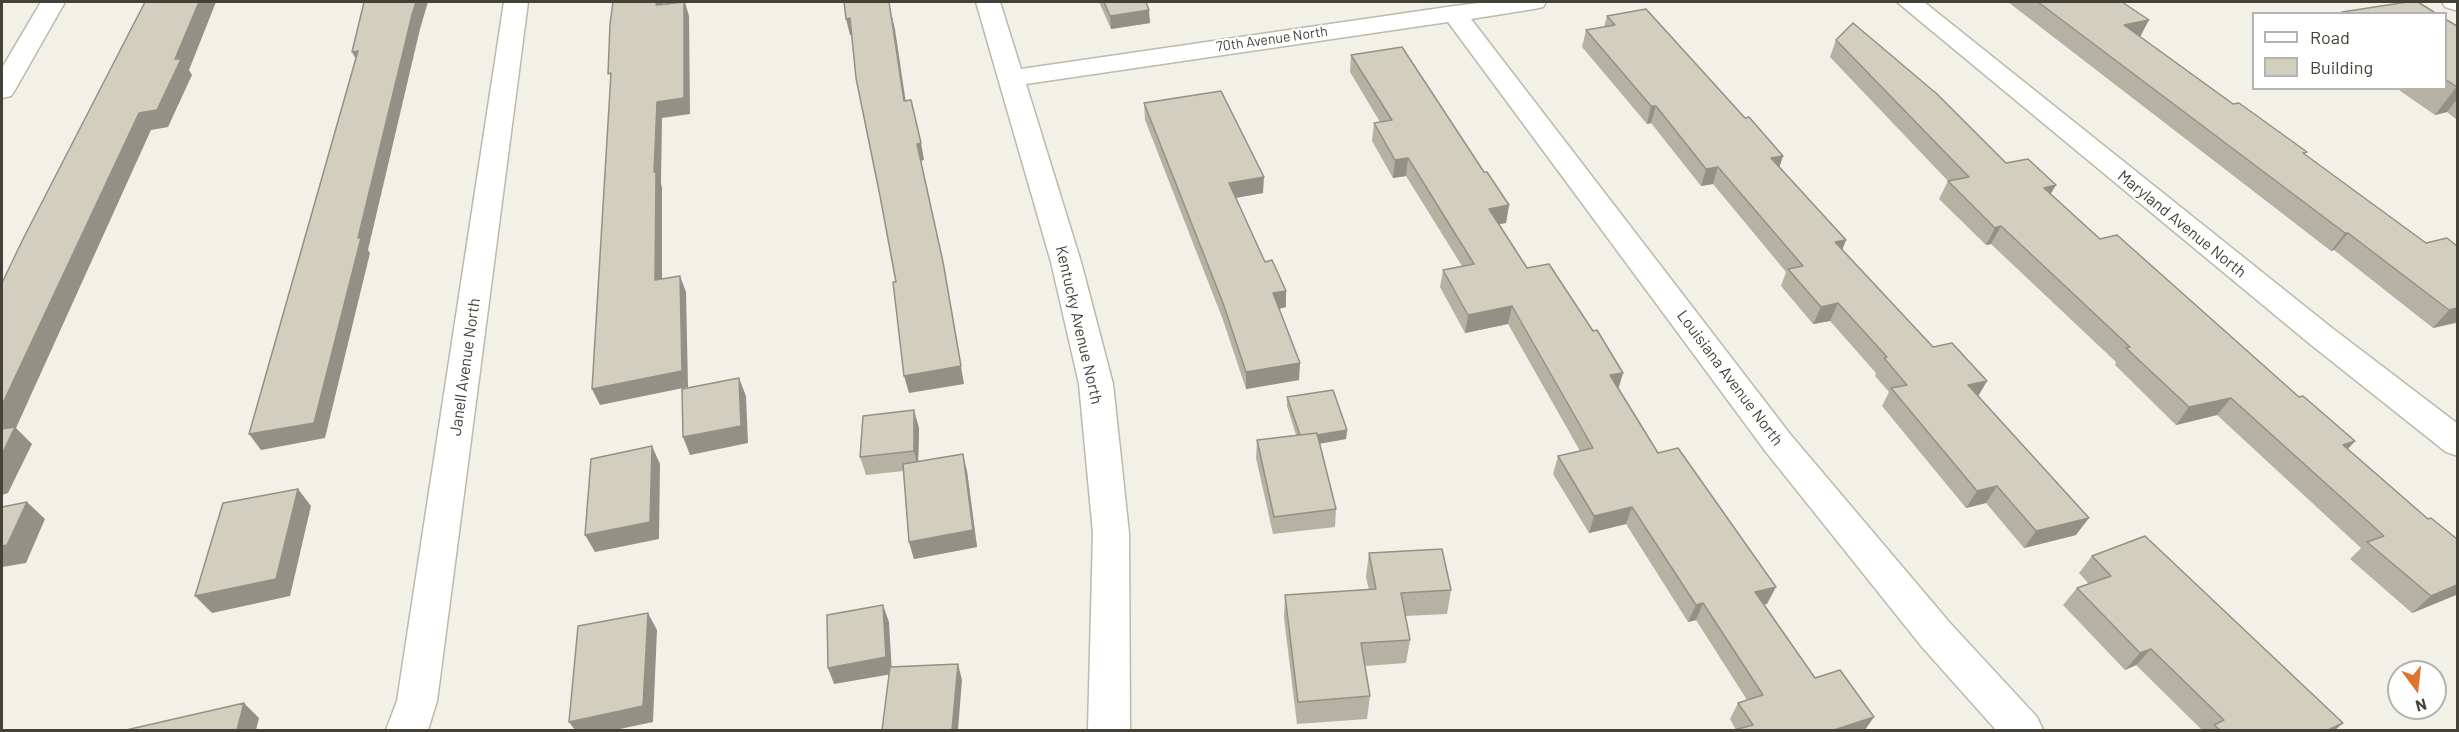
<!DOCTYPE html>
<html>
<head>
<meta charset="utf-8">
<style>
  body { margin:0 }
  #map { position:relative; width:2459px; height:732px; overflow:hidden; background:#f2f1e7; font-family:Barlow,sans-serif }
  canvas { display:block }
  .frame { position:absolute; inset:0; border:3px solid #444237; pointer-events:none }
  .legend { position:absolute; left:2252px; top:12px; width:195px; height:78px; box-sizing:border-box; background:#fff; border:2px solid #b4b3af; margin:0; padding:8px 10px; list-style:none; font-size:18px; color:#444237 }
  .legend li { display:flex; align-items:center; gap:12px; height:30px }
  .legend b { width:30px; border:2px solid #b4b3af }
  .north { position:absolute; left:2387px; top:660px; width:60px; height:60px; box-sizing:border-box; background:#fff; border:2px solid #b4b3af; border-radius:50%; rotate:165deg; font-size:16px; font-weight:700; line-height:24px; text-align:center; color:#444237 }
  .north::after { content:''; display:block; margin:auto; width:21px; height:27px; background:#e1732f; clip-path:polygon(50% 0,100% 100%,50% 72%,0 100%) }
</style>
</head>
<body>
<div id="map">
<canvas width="2459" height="732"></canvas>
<div class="frame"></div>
<ul class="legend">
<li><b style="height:8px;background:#fff"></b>Road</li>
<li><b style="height:16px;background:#d2cfbe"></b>Building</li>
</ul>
<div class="north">N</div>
</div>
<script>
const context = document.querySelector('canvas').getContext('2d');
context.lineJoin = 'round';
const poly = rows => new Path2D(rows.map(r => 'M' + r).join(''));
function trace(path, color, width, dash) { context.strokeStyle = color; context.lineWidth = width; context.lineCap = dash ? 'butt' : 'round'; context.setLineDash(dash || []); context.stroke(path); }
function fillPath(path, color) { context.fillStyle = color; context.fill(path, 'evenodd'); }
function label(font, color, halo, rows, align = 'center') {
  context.font = font + ' Barlow,sans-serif'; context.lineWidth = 4.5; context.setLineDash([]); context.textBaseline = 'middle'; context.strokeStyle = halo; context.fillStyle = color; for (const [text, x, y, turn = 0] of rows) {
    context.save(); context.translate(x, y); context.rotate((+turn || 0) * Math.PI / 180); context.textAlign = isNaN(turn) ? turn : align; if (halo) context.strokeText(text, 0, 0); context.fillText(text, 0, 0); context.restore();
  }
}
const minor = poly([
  [41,2,65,2,15,90,11,96,2,98,2,68,41,2],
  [504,2,528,2,437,701,428,730,386,730,397,701,504,2],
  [976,2,1000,2,1021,69,1454,6,1487,2,1546,2,1543,7,1534,9,1471,19,1790,434,1950,623,2037,717,2043,730,1996,730,1922,647,1766,452,1448,22,1026,84,1081,262,1113,384,1129,533,1130,730,1088,730,1093,533,1079,384,1051,262,976,2],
  [1897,2,1924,2,2332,328,2458,424,2458,456,2446,452,2310,344,1897,2],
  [2442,2,2458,2,2458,11,2445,7,2442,2]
]);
trace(minor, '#bcbaab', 3);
fillPath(minor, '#fff');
fillPath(poly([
  [1099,2,1146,2,1150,23,1111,29],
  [2008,2,2122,2,2140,36,2426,243,2457,246,2457,323,2433,328,2334,250,2331,251],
  [1607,16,1745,118,1783,156,1779,167,1846,240,1842,250,1933,347,1987,381,1978,396,2076,535,2024,548,1986,503,1966,508,1882,406,1889,392,1875,376,1876,373,1830,321,1813,324,1781,286,1786,272,1713,184,1701,186,1651,123,1647,124,1582,47,1586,30,1604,27],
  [2445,19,2457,26,2457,120,2447,112,2435,115,2396,88,2445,88],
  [1836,40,2006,163,2051,194,2100,239,2355,441,2348,449,2428,519,2457,539,2457,597,2456,595,2412,613,2350,559,2361,548,2217,415,2176,425,2115,365,2116,362,1991,244,1986,245,1939,199,1948,181,1830,57],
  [1351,55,1484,172,1509,205,1506,223,1499,224,1527,268,1618,389,1658,453,1767,604,1764,604,1815,678,1874,717,1736,730,1730,719,1738,703,1747,700,1696,620,1688,622,1626,524,1589,533,1553,474,1558,456,1580,451,1508,324,1465,333,1440,287,1443,270,1462,266,1406,176,1393,178,1372,141,1374,123,1380,122,1350,72],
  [1144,103,1263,193,1236,198,1265,262,1286,291,1286,307,1279,309,1299,380,1246,389,1223,320,1145,120],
  [1287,397,1347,430,1346,439,1319,444,1336,509,1335,527,1273,534,1256,458,1257,440,1296,435,1287,406],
  [919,428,918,462,967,471,977,547,914,559,909,542,903,471,866,475,860,457],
  [1369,553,1451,590,1447,614,1405,616,1410,640,1406,663,1365,666,1370,696,1367,719,1297,724,1284,618,1285,595,1369,590,1366,577],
  [2092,556,2343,723,2335,730,2202,730,2136,665,2125,670,2063,605,2077,588,2089,584,2079,573]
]), '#b5b2a3');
fillPath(poly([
  [199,2,216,2,189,70,192,75,168,127,151,130,16,428,32,444,8,493,2,495,2,405,139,113,175,59],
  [416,2,428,2,420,29,368,250,370,253,325,438,261,450,249,434,358,238,412,15],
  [657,2,663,2,662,20,656,5],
  [685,2,689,16,690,114,662,118,661,183,662,188,662,296,655,280,654,172,657,102],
  [1149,10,1150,23,1111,29,1110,16],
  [891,12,895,29,908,117,904,101],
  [850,18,854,35,850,35,846,19],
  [2149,20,2140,37,2124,25],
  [358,51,360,67,352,52],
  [2457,86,2457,99,2447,112,2435,115],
  [1651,106,1656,106,1651,123,1647,124],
  [921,143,924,160,920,161,917,144],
  [1783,156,1777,174,1771,158],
  [1408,158,1406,176,1393,178,1395,160],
  [1718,167,1713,184,1701,186,1706,169],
  [1264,177,1263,193,1229,199,1229,183],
  [2056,185,2046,202,2044,188],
  [1509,205,1506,223,1486,226,1489,209],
  [2001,226,1991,244,1986,245,1995,228],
  [2345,233,2348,233,2334,250,2331,251],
  [1846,240,1839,258,1835,242],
  [943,262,964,384,909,393,904,376],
  [680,276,686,292,688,387,600,405,592,389],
  [1286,291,1286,307,1273,310,1273,293],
  [1838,303,1830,321,1813,324,1821,307],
  [1512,306,1508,324,1465,333,1468,315],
  [2457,308,2457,322,2433,328,2449,310],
  [1300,363,1299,380,1246,389,1246,372],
  [1623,373,1618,390,1610,375],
  [739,378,746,396,748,443,690,455,683,437],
  [1987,381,1977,398,1968,385],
  [2231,398,2217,415,2176,425,2189,407],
  [914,410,919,428,918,469,914,451],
  [1347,430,1346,439,1300,447,1301,438],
  [2355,441,2339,458,2343,445],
  [652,446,660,464,659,539,595,552,585,535],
  [963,454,967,471,977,547,914,559,909,542],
  [1997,486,1986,503,1966,508,1977,491],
  [298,489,311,506,290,596,212,613,195,596],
  [27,502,45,519,26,563,2,567,2,546],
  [1632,507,1626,524,1589,533,1594,516],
  [2089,518,2076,535,2024,548,2036,531],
  [2457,585,2457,594,2456,595,2412,613,2431,596],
  [1776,587,1767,604,1747,609,1755,592],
  [1703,603,1696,620,1688,622,1696,605],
  [883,605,889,622,892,674,834,684,828,668],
  [648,613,657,630,653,722,615,730,575,730,569,722],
  [2151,649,2136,665,2125,670,2140,653],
  [958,664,962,680,958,730,952,730],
  [244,703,259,718,256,730,237,730],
  [1874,717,1865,730,1834,730],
  [2343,723,2335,730,2328,730]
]), '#939185');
const building = poly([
  [145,2,199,2,175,59,181,59,157,110,139,113,2,405,2,283,22,241,145,2],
  [364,2,416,2,412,15,358,238,361,238,314,423,249,434,358,51,352,52,364,2],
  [613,2,657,2,656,5,684,2,684,98,657,102,654,172,656,172,655,280,680,276,682,371,592,389,611,73,608,74,610,24,613,2],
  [844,2,889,2,904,101,911,100,921,143,917,144,943,262,961,366,904,376,893,282,896,282,880,196,856,78,850,18,846,19,844,2],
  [1104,2,1146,2,1149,10,1110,16,1104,2],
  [2038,2,2122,2,2149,20,2124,25,2233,104,2239,103,2307,152,2303,153,2426,243,2447,238,2457,246,2457,308,2449,310,2348,233,2345,233,2038,2],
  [2407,2,2418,2,2437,14,2344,14,2342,12,2407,2],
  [1646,9,1745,118,1749,117,1783,156,1771,158,1846,240,1835,242,1933,347,1952,343,1987,381,1968,385,2089,518,2036,531,1997,486,1977,491,1891,388,1907,385,1884,358,1887,357,1838,303,1821,307,1788,269,1803,266,1718,167,1706,169,1656,106,1651,106,1586,30,1615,25,1607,16,1646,9],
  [2445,19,2457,26,2457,87,2445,79,2445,19],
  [1853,23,1937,94,2006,163,2028,159,2056,185,2044,188,2100,239,2117,235,2299,397,2303,396,2355,441,2343,445,2428,519,2431,518,2457,539,2457,585,2431,596,2367,542,2384,536,2231,398,2189,407,2126,348,2130,347,2001,226,1995,228,1948,181,1969,177,1836,40,1853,23],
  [1402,47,1484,172,1487,172,1509,205,1489,209,1527,268,1549,264,1593,331,1597,330,1623,373,1610,375,1658,453,1678,448,1776,587,1755,592,1815,678,1840,670,1874,717,1834,730,1734,730,1753,725,1738,703,1763,695,1703,603,1696,605,1632,507,1594,516,1558,456,1593,448,1512,306,1468,315,1443,270,1474,264,1408,158,1395,160,1374,123,1392,120,1351,55,1402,47],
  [1221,91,1264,177,1229,183,1265,262,1272,260,1286,291,1273,293,1300,363,1246,372,1223,303,1144,103,1221,91],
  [739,378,741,426,683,437,682,389,739,378],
  [1333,390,1347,430,1317,435,1317,433,1300,435,1287,397,1333,390],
  [914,410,914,451,860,457,863,416,914,410],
  [15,427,2,454,2,429,15,427],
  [1317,433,1336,509,1274,517,1257,440,1317,433],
  [652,446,650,522,585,535,591,459,652,446],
  [963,454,973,530,909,542,903,464,963,454],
  [298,489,276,579,195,596,223,503,298,489],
  [27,502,7,545,2,546,2,507,27,502],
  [2145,536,2343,723,2328,730,2220,730,2214,725,2224,720,2151,649,2140,653,2077,588,2111,576,2092,556,2145,536],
  [1442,549,1451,590,1401,593,1410,640,1361,643,1370,696,1298,702,1285,595,1376,589,1369,553,1442,549],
  [883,605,886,657,828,668,827,615,883,605],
  [648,613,643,706,569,722,578,626,648,613],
  [958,664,952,730,882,730,890,667,958,664],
  [244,703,237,730,126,730,244,703]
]);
fillPath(building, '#d2cfbe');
trace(building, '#939185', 1.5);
label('14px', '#444237', '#fff', [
  ["70th Avenue North",1272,39,-8]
]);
label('16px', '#444237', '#fff', [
  ["Maryland Avenue North",2182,224,39],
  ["Kentucky Avenue North",1079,325,77],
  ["Janell Avenue North",465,367,-82],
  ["Louisiana Avenue North",1730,378,53]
]);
</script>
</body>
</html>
